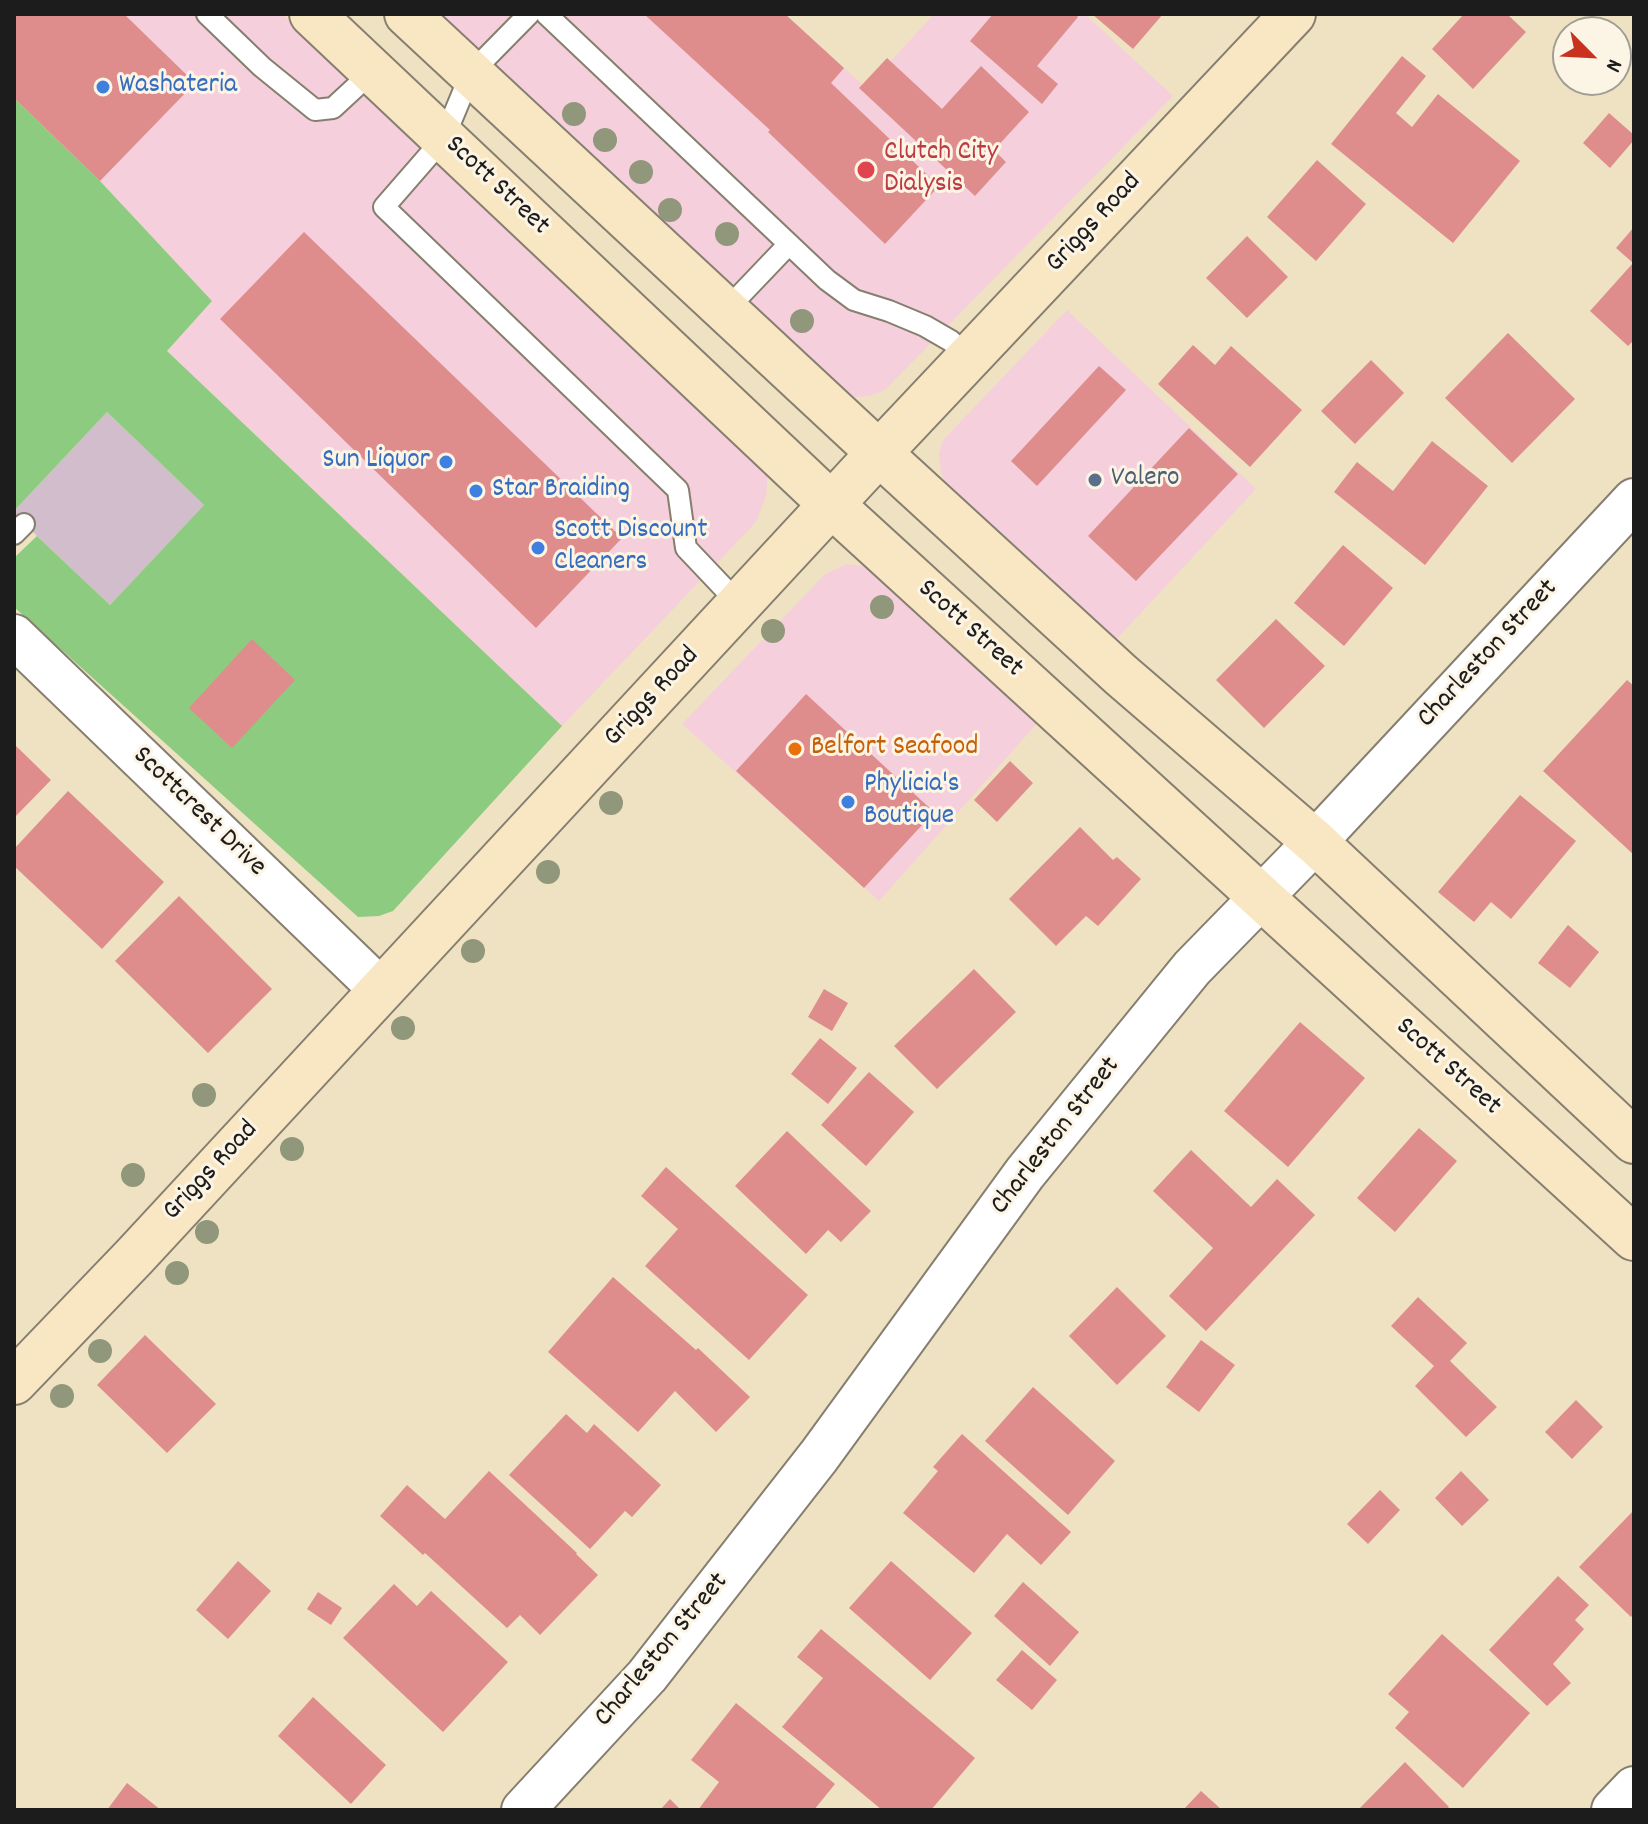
<!DOCTYPE html>
<html>
<head>
<meta charset="utf-8">
<style>
  body { margin:0 }
  #map { position:relative; width:1648px; height:1824px; overflow:hidden; background:#efe2c3; font-family:Dekko,sans-serif }
  canvas { display:block }
  .frame { position:absolute; inset:0; border:16px solid #1c1c1c; pointer-events:none }
  .north { position:absolute; left:1552px; top:16px; width:80px; height:80px; box-sizing:border-box; background:#fcf5e5; border:2px solid #a29e95; border-radius:50%; rotate:114deg; font-size:22px; font-weight:700; line-height:32px; text-align:center; color:#1c1c1c }
  .north::after { content:''; display:block; margin:auto; width:28px; height:36px; background:#c8321e; clip-path:polygon(50% 0,100% 100%,50% 72%,0 100%) }
</style>
</head>
<body>
<div id="map">
<canvas width="1648" height="1824"></canvas>
<div class="frame"></div>
<div class="north">N</div>
</div>
<script>
const context = document.querySelector('canvas').getContext('2d');
context.lineJoin = 'round';
function fillPath(path, color) { context.fillStyle = color; context.fill(path, 'evenodd'); }
const poly = rows => new Path2D(rows.map(r => 'M' + r).join(''));
function trace(path, color, width, dash) { context.strokeStyle = color; context.lineWidth = width; context.lineCap = dash ? 'butt' : 'round'; context.setLineDash(dash || []); context.stroke(path); }
function label(font, color, halo, rows, align = 'center') {
  context.font = font + ' Dekko,sans-serif'; context.lineWidth = 6; context.setLineDash([]); context.textBaseline = 'middle'; context.strokeStyle = halo; context.fillStyle = color; for (const [text, x, y, turn = 0] of rows) {
    context.save(); context.translate(x, y); context.rotate((+turn || 0) * Math.PI / 180); context.textAlign = isNaN(turn) ? turn : align; if (halo) context.strokeText(text, 0, 0); context.fillText(text, 0, 0); context.restore();
  }
}
fillPath(poly([
  [14,14,282,14,768,472,766,496,756,522,562,726,167,351,212,301,100,181],
  [436,14,785,14,866,88,934,14,1085,14,1173,96,885,390,870,396,855,397,837,390],
  [1067,310,1256,489,1113,643,946,487,941,472,939,454,943,440],
  [847,564,869,567,1041,719,879,901,682,724,825,574]
]), '#f5cfdc');
fillPath(poly([
  [107,412,204,505,110,605,14,514,14,511]
]), '#d1bdcc');
fillPath(poly([
  [14,98,100,181,212,301,167,351,562,726,393,911,379,916,358,917,14,607,14,558,37,536,110,605,204,505,107,412,14,511]
]), '#8dcb81');
fillPath(poly([
  [14,14,124,14,195,83,100,181,14,98],
  [644,14,785,14,844,68,831,83,939,186,885,244,768,132,770,130],
  [993,14,1075,14,1078,17,1037,66,1058,84,1042,104,970,41],
  [1092,14,1163,14,1133,49],
  [1464,14,1507,14,1526,32,1473,89,1432,49],
  [1402,56,1426,76,1396,113,1412,127,1438,94,1520,161,1453,243,1331,144],
  [887,58,942,109,981,66,1029,112,994,150,1006,162,975,196,859,88],
  [1609,113,1634,135,1634,140,1610,168,1583,143],
  [1317,160,1366,204,1316,261,1267,217],
  [1634,227,1634,340,1628,346,1590,311,1633,263,1616,248],
  [304,232,622,538,536,628,220,319],
  [1247,236,1288,277,1247,318,1206,278],
  [1508,333,1575,399,1512,463,1445,398],
  [1193,345,1215,365,1231,346,1302,410,1250,467,1158,384],
  [1371,360,1404,393,1355,444,1321,411],
  [1099,366,1126,390,1037,486,1011,461],
  [1189,428,1238,474,1136,581,1088,536],
  [1432,441,1488,486,1425,565,1334,492,1357,462,1393,491],
  [1343,545,1393,588,1344,646,1294,603],
  [1276,619,1325,666,1264,728,1216,680],
  [252,639,295,680,232,748,189,708],
  [1627,680,1634,686,1634,855,1543,771],
  [806,694,934,812,864,888,736,771],
  [14,744,51,780,14,818],
  [1010,761,1033,783,997,822,974,800],
  [68,791,164,882,102,949,14,866,14,849],
  [1520,795,1576,841,1511,919,1491,902,1474,922,1438,892],
  [1080,827,1113,860,1117,857,1141,879,1098,926,1086,916,1056,946,1009,899],
  [179,896,272,989,208,1053,115,961],
  [1568,925,1599,952,1570,988,1538,963],
  [974,969,1016,1012,937,1089,894,1046],
  [824,989,848,1003,832,1031,808,1017],
  [1300,1022,1365,1078,1288,1167,1224,1111],
  [820,1038,857,1068,828,1104,791,1074],
  [869,1072,914,1112,866,1166,821,1125],
  [1419,1128,1457,1161,1395,1232,1357,1198],
  [787,1131,871,1211,841,1242,828,1230,806,1254,735,1186],
  [1191,1150,1251,1207,1277,1179,1315,1215,1206,1331,1169,1296,1213,1248,1153,1191],
  [666,1167,808,1295,749,1360,645,1266,678,1229,641,1196],
  [613,1277,696,1350,698,1348,750,1397,716,1432,675,1391,638,1432,548,1352],
  [1117,1287,1166,1336,1117,1385,1069,1336],
  [1418,1297,1467,1343,1450,1361,1497,1407,1466,1437,1415,1386,1434,1366,1391,1326],
  [145,1335,216,1404,167,1453,97,1385],
  [1201,1340,1235,1365,1199,1412,1166,1387],
  [1033,1387,1115,1461,1068,1515,985,1441],
  [1576,1400,1603,1427,1572,1459,1545,1432],
  [566,1414,587,1433,594,1424,661,1485,632,1517,625,1511,590,1549,509,1475],
  [962,1434,1071,1532,1041,1565,1007,1534,974,1573,903,1513,938,1471,933,1467],
  [489,1471,577,1553,576,1554,598,1575,540,1635,520,1615,507,1628,425,1553,423,1555,380,1516,407,1485,445,1519],
  [1461,1471,1489,1500,1462,1526,1435,1498],
  [1380,1490,1400,1510,1368,1544,1347,1524],
  [1634,1510,1634,1613,1631,1617,1579,1567],
  [238,1561,271,1591,228,1639,196,1610],
  [891,1561,972,1633,930,1680,849,1608],
  [1558,1576,1589,1605,1575,1620,1584,1629,1553,1664,1571,1683,1547,1706,1489,1650],
  [1023,1582,1079,1632,1050,1666,994,1616],
  [394,1584,417,1606,431,1591,508,1662,443,1732,343,1638],
  [318,1592,342,1608,331,1625,307,1609],
  [821,1629,975,1758,931,1810,882,1810,782,1727,823,1678,797,1657],
  [1442,1634,1530,1713,1463,1788,1395,1728,1409,1712,1388,1694],
  [1022,1650,1057,1680,1032,1710,996,1680],
  [313,1697,386,1765,351,1804,278,1736],
  [736,1703,835,1784,814,1810,698,1810,719,1782,691,1760],
  [1405,1762,1449,1807,1446,1810,1358,1810],
  [127,1783,161,1810,107,1810],
  [1201,1791,1222,1810,1183,1810],
  [670,1799,681,1810,660,1810]
]), '#de8d8c');
const lane = poly([
  [207,14,262,67,315,110,333,108,373,71],
  [529,14,471,73,444,138,384,207,678,490,686,548,740,605],
  [546,14,827,280,854,300,889,311,925,326,951,341,969,358],
  [726,310,789,244],
  [14,534,24,524]
]);
const street = poly([
  [14,636,381,990],
  [523,1810,647,1676,819,1456,1025,1173,1192,968,1315,842,1634,500],
  [1613,1810,1634,1788]
]);
const secondary = poly([
  [312,14,832,505,1634,1238],
  [407,14,879,453,1121,675,1315,842,1634,1141],
  [14,1382,134,1257,879,453,1293,14]
]);
trace(lane, '#867f70', 24);
trace(street, '#867f70', 46);
trace(secondary, '#867f70', 48);
trace(lane, '#fff', 20);
trace(street, '#fff', 42);
trace(secondary, '#f9e7c3', 44);
context.fillStyle = '#91977a';
for (const [x, y] of [
  [574,114],
  [605,140],
  [641,172],
  [670,210],
  [727,234],
  [802,321],
  [882,607],
  [773,631],
  [611,803],
  [548,872],
  [473,951],
  [403,1028],
  [204,1095],
  [292,1149],
  [133,1175],
  [207,1232],
  [177,1273],
  [100,1351],
  [62,1396]
]) { context.beginPath(); context.arc(x, y, 12, 0, 2 * Math.PI); context.fill(); }
for (const [x, y, r, color] of [
  [103,87,8,"#3f7fe0"],
  [866,170,10,"#e0444e"],
  [446,462,8,"#3f7fe0"],
  [1095,480,8,"#5c6f8a"],
  [476,491,8,"#3f7fe0"],
  [538,548,8,"#3f7fe0"],
  [795,749,8,"#e8710a"],
  [848,802,8,"#3f7fe0"]
]) { const dot = new Path2D(); dot.arc(x, y, r, 0, 2 * Math.PI); context.fillStyle = color; context.fill(dot); trace(dot, '#fcf5e5', 3); }
label('28px', '#366cbe', '#fcf5e5', [
  ["Washateria",119,87],
  ["Sun Liquor",430,462,"right"],
  ["Star Braiding",492,491],
  ["Scott Discount",554,532],
  ["Cleaners",554,564],
  ["Phylicia's",864,786],
  ["Boutique",864,818]
], 'left');
label('28px', '#be3a42', '#fcf5e5', [
  ["Clutch City",884,154],
  ["Dialysis",884,186]
], 'left');
label('28px', '#1c1c1c', '#fcf5e5', [
  ["Scott Street",496,187,43],
  ["Griggs Road",1095,224,-47],
  ["Scott Street",969,630,42],
  ["Charleston Street",1489,655,-47],
  ["Griggs Road",653,698,-47],
  ["Scottcrest Drive",198,813,44],
  ["Scott Street",1447,1068,42],
  ["Charleston Street",1057,1137,-52],
  ["Griggs Road",212,1172,-47],
  ["Charleston Street",663,1651,-50]
]);
label('28px', '#4e5e75', '#fcf5e5', [
  ["Valero",1111,480]
], 'left');
label('28px', '#c56008', '#fcf5e5', [
  ["Belfort Seafood",811,749]
], 'left');
</script>
</body>
</html>
